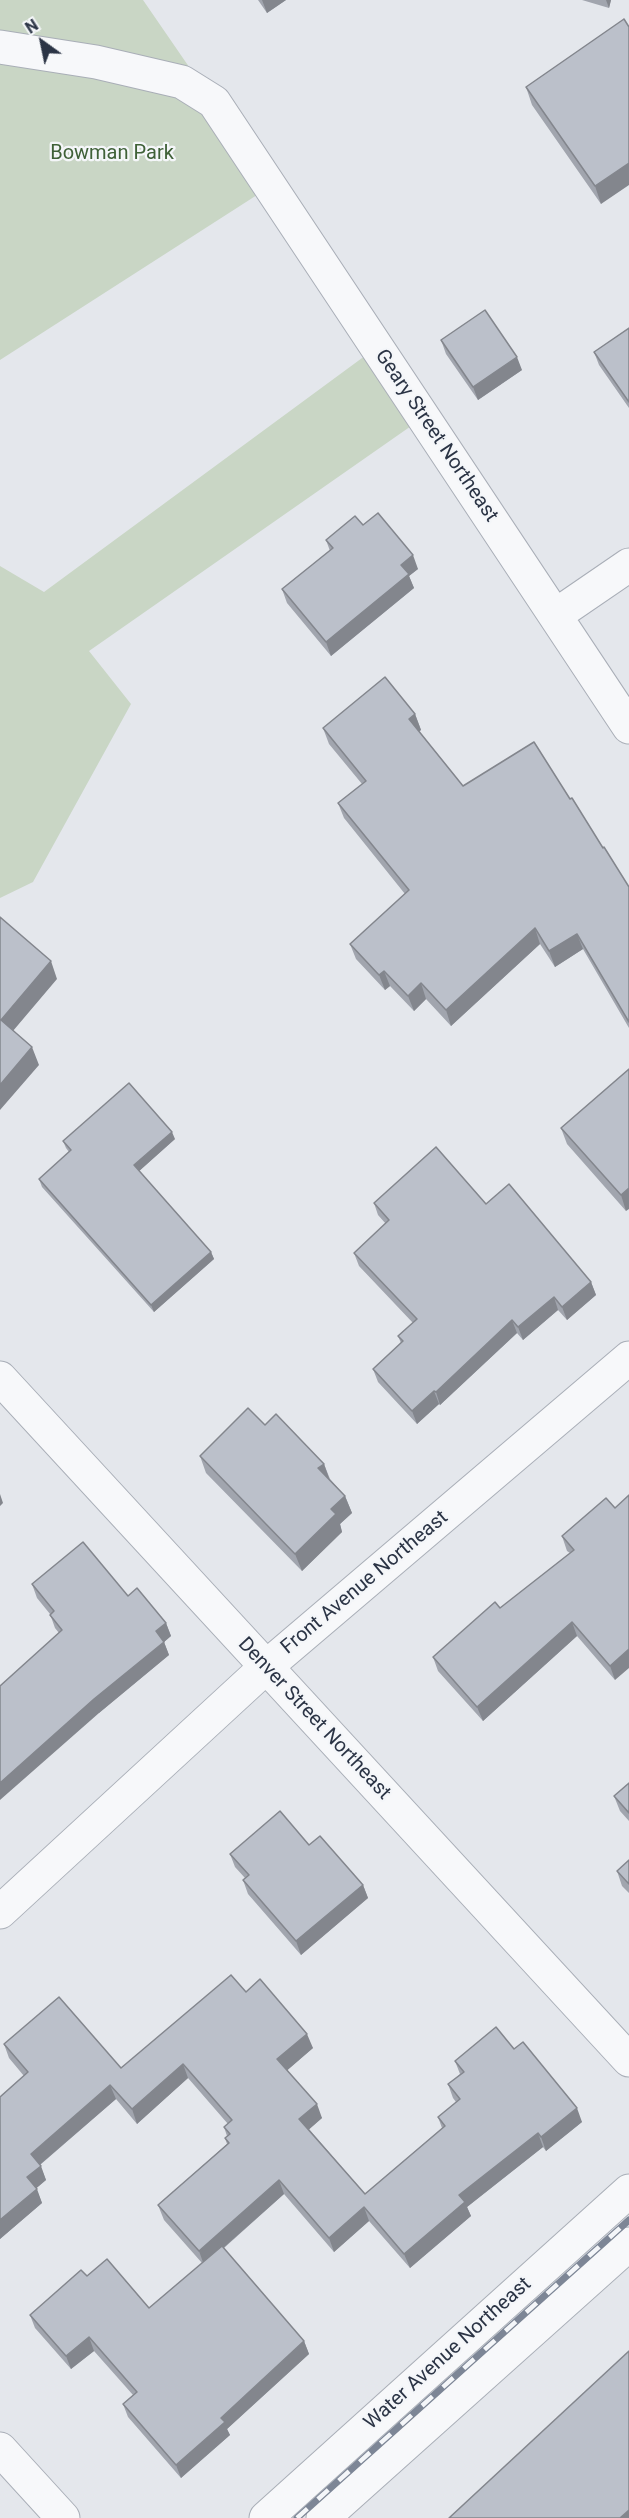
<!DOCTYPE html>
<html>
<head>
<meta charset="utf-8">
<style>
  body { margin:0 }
  #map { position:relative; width:629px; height:2518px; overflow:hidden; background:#e4e7ec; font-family:Roboto,sans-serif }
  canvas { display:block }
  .north { position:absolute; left:12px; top:12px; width:60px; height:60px; -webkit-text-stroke:4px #f4f6f9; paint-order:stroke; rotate:327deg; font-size:16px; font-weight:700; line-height:24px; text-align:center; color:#2b3445 }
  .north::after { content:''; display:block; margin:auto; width:21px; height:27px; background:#2b3445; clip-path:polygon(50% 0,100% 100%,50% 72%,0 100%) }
</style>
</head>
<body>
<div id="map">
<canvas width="629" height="2518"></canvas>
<div class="north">N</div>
</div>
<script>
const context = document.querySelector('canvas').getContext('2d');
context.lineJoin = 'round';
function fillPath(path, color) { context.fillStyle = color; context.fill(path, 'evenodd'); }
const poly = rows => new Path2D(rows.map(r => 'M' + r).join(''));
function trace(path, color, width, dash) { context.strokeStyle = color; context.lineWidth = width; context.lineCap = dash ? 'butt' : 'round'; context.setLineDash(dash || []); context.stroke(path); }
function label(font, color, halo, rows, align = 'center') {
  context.font = font + ' Roboto,sans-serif'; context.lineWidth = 4.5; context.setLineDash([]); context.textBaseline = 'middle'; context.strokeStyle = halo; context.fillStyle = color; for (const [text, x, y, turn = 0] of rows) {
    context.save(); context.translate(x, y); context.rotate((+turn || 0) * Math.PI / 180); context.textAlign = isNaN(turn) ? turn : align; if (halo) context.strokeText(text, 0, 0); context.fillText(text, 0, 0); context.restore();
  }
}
fillPath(poly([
  [0,0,143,0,271,186,0,360],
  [377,347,424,417,89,651,131,704,33,882,0,898,0,566,44,592]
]), '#c9d6c5');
const minor = poly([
  [0,47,96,62,182,82,214,102,629,727],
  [556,615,629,565],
  [0,1378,629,2060],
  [0,1912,266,1667,629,1358],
  [0,2449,63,2518],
  [266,2518,629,2191],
  [323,2518,629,2244]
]);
trace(minor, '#a9aeb7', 35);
trace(minor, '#f7f8fa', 33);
const rail = poly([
  [297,2518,629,2220]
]);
trace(rail, '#7d8696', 7);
trace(rail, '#f4f6f9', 4.5, [14]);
fillPath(poly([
  [258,0,286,0,267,13],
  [582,0,611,0,609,8],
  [624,19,601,204,532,105,526,87],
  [629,328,629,408,599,365,594,352],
  [441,340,522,370,478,400,446,354],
  [363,525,418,569,409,576,414,588,331,656,287,603,282,589,330,551,326,540],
  [415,714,421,730,419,731,463,786,570,799,629,887,629,1028,583,949,555,967,540,944,451,1026,426,999,414,1011,390,986,385,990,356,959,350,944,405,894,344,818,338,803,362,784,329,744,323,728],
  [629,1069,626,1211,567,1144,561,1128],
  [175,1139,139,1171,211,1252,214,1259,154,1312,42,1187,39,1179,69,1152,66,1148,63,1141],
  [374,1203,486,1204,591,1282,596,1295,567,1320,558,1310,523,1340,517,1333,440,1405,439,1404,417,1424,378,1382,373,1369,401,1343,398,1336,413,1323,359,1266,354,1253,386,1224,378,1215],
  [265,1425,324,1464,330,1479,345,1496,352,1513,340,1524,342,1532,302,1571,206,1473,200,1456],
  [606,1498,615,1680,577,1636,483,1721,438,1671,433,1657,500,1608,570,1553,567,1551,562,1536],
  [32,1584,128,1596,166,1623,171,1636,164,1642,169,1655,99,1713,59,1633,55,1628,50,1614,37,1598],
  [629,1783,629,1821,620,1811,614,1796],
  [309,1845,363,1885,368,1898,301,1955,248,1894,243,1880,245,1878,235,1867,230,1854],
  [629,1860,629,1893,622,1886,617,1871],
  [246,1992,313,2048,287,2070,322,2118,309,2129,365,2194,442,2128,438,2117,456,2102,453,2098,448,2084,460,2074,455,2061,514,2049,582,2122,546,2151,543,2147,467,2207,471,2216,410,2268,369,2221,334,2252,284,2194,224,2248,304,2341,309,2354,227,2429,230,2435,181,2478,128,2417,123,2404,133,2395,94,2351,71,2369,35,2328,30,2315,87,2276,149,2308,202,2263,164,2220,158,2205,227,2144,225,2138,227,2136,224,2127,228,2124,188,2078,137,2124,116,2099,40,2165,46,2180,36,2188,42,2203,0,2239,0,2097,24,2076,9,2058,4,2044,121,2068]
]), '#a1a5ae');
fillPath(poly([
  [262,0,286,0,267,13],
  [606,0,611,0,609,8],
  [629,163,629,185,601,204,595,186],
  [517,357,522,370,478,400,473,387],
  [413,555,418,569,409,576,414,588,331,656,326,642,401,565],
  [415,714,421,730,415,735,409,719],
  [535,928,540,944,451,1026,446,1010],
  [577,934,583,949,555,967,549,951],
  [51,961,57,979,7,1038,1,1020],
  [384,971,390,986,385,990,379,975],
  [421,983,426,999,414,1011,408,996],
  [32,1047,39,1065,0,1110,0,1085],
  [172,1132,175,1139,137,1173,134,1165],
  [629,1188,629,1209,626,1211,621,1195],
  [211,1252,214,1259,154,1312,151,1305],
  [591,1282,596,1295,567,1320,562,1307],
  [554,1297,558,1310,523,1340,518,1327],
  [512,1320,517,1333,440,1405,436,1392],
  [434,1391,439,1404,417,1424,412,1411],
  [324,1464,330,1481,318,1468],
  [0,1494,3,1503,0,1506],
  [345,1496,352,1513,340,1524,342,1532,302,1571,295,1554,331,1509],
  [572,1622,577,1636,483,1721,477,1707],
  [166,1623,171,1636,164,1642,169,1655,99,1713,0,1800,0,1783,156,1631],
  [629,1649,629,1668,615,1680,610,1666],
  [363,1885,368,1898,301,1955,296,1941],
  [307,2034,313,2048,283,2074,277,2059],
  [183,2064,188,2078,137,2124,132,2109],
  [110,2085,116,2099,36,2168,31,2154],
  [317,2104,322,2118,305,2133,299,2119],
  [577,2108,582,2122,546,2151,541,2137],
  [538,2133,543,2147,467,2207,471,2216,410,2268,404,2254,459,2195],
  [41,2166,46,2180,32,2192,27,2177],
  [279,2180,284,2194,204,2265,199,2251],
  [37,2189,42,2203,0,2239,0,2220],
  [364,2207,369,2221,334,2252,329,2238],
  [89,2337,94,2351,71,2369,66,2356],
  [304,2341,309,2354,227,2429,230,2435,181,2478,176,2465,221,2418],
  [629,2510,629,2518,620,2518]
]), '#83868d');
const building = poly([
  [624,19,629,27,629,163,595,186,526,87,624,19],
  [485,310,517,357,473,387,441,340,485,310],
  [629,328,629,402,594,352,629,328],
  [378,513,413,555,401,565,409,574,326,642,282,589,333,548,326,540,355,516,363,525,378,513],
  [385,677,415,714,409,719,463,786,534,742,570,799,572,798,603,848,604,847,629,887,629,1022,577,934,549,951,535,928,446,1010,421,983,408,996,384,971,379,975,350,944,409,890,338,803,366,781,323,728,385,677],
  [0,917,51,961,1,1020,32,1047,0,1085,0,917],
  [629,1069,629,1188,621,1195,561,1128,629,1069],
  [129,1083,172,1132,134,1165,211,1252,151,1305,39,1179,71,1150,63,1141,129,1083],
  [436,1147,486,1204,509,1184,591,1282,562,1307,554,1297,518,1327,512,1320,436,1392,434,1391,412,1411,373,1369,403,1341,398,1336,417,1319,354,1253,389,1220,374,1203,436,1147],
  [248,1408,265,1425,276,1414,324,1464,318,1468,345,1496,331,1509,336,1514,295,1554,200,1456,248,1408],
  [629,1495,629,1649,610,1666,572,1622,477,1707,433,1657,495,1602,500,1608,574,1550,562,1536,606,1498,615,1508,629,1495],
  [83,1542,128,1596,137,1588,166,1623,156,1631,164,1642,94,1699,0,1783,0,1686,62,1630,50,1615,54,1611,32,1584,83,1542],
  [629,1783,629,1813,614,1796,629,1783],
  [280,1811,309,1845,320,1836,363,1885,296,1941,243,1880,249,1875,230,1854,280,1811],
  [629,1860,629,1884,617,1871,629,1860],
  [231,1975,246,1992,260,1979,307,2034,277,2059,317,2104,299,2119,365,2194,445,2126,438,2117,460,2099,448,2084,464,2072,455,2061,496,2027,514,2049,523,2042,577,2108,541,2137,538,2133,459,2195,465,2202,404,2254,364,2207,329,2238,279,2180,199,2251,158,2205,229,2143,225,2138,230,2134,224,2127,232,2120,183,2064,132,2109,110,2085,31,2154,41,2166,27,2177,37,2189,0,2220,0,2097,28,2072,4,2044,59,1997,121,2068,231,1975],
  [222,2246,304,2341,221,2418,225,2422,176,2465,123,2404,137,2392,89,2337,66,2356,30,2315,81,2270,87,2276,107,2259,149,2308,222,2246],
  [629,2351,629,2510,620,2518,449,2518,629,2351]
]);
fillPath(building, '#bbc0ca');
trace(building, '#83868d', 1.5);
label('20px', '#3f6138', '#f4f6f9', [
  ["Bowman Park",112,154]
]);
label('20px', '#2b3445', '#f4f6f9', [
  ["Geary Street Northeast",436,436,56],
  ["Front Avenue Northeast",365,1583,-40],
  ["Denver Street Northeast",314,1719,47],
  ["Water Avenue Northeast",448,2354,-42]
]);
</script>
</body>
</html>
